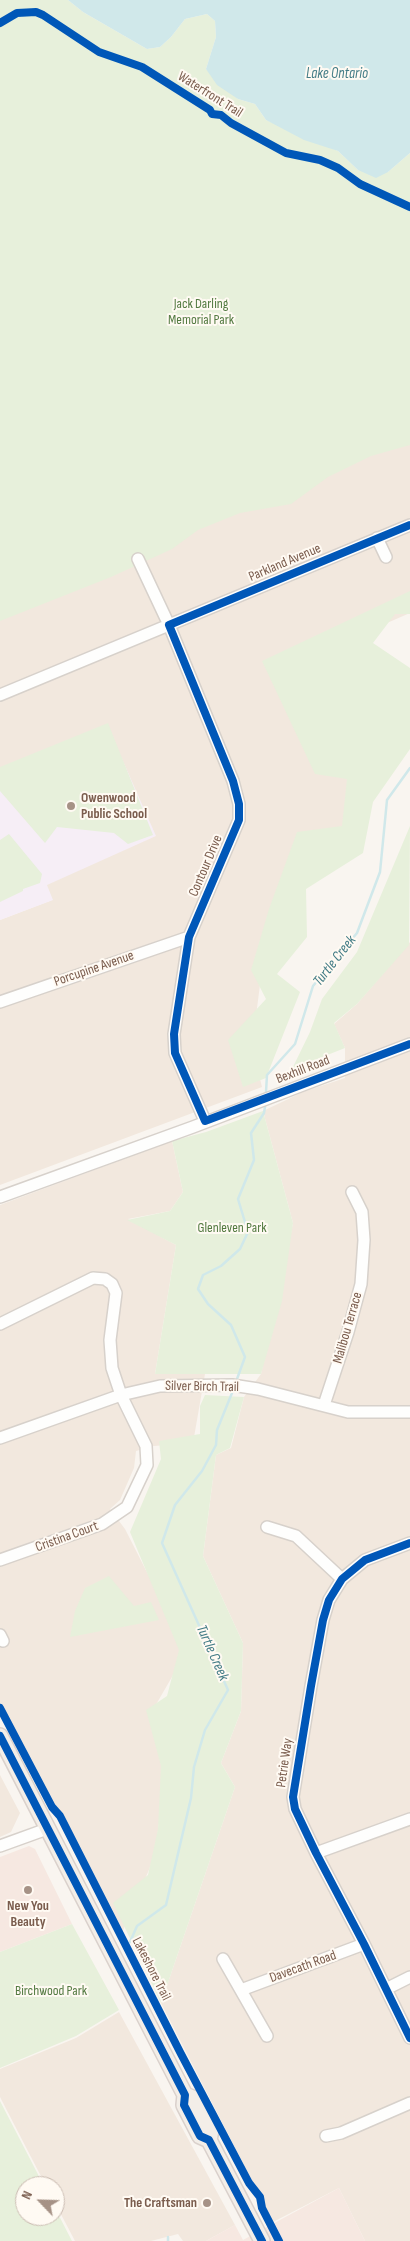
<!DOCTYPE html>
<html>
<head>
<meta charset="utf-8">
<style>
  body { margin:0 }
  #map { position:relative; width:410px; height:2241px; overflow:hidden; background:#f9f5f0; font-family:"Sofia Sans Condensed",sans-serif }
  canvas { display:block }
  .north { position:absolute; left:15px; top:2176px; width:50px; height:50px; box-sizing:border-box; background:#fffaf3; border:1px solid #cabbb1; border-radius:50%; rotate:294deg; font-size:14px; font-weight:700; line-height:20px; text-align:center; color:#7a5c4d }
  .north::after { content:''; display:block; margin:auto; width:18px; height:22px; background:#a69286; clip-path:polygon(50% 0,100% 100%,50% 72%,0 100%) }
</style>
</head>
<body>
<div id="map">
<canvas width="410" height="2241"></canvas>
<div class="north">N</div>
</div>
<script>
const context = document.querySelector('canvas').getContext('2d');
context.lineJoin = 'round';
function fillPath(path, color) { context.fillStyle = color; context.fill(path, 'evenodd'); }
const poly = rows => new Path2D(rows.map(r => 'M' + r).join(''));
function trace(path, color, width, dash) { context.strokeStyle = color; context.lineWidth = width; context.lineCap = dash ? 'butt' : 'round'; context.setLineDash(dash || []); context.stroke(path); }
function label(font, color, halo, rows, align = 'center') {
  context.font = font + ' "Sofia Sans Condensed",sans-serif'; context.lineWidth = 4; context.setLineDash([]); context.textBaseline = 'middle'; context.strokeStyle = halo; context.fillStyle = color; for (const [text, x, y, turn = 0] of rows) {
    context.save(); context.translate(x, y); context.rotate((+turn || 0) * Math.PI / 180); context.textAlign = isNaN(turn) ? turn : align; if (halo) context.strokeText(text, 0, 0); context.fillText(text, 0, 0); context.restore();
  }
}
fillPath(poly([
  [410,434,410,613,309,657,357,770,350,840,305,858,261,977,252,1047,262,1087,0,1185,0,920,52,900,0,775,0,608],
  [410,942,410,2241,365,2241,339,2188,273,2222,161,2003,235,1787,221,1763,241,1711,243,1643,203,1556,216,1455,231,1448,244,1397,261,1374,293,1223,263,1111,303,1092,345,1078,345,1048,334,1024,357,1004],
  [172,1141,183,1192,170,1211,128,1219,176,1245,155,1374,205,1374,193,1443,154,1446,136,1451,134,1468,120,1500,110,1509,125,1529,187,1651,154,1708,168,1761,154,1858,121,1935,0,1704,0,1205],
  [0,1775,20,1813,11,1832,0,1837],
  [119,2012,235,2225,206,2241,183,2241,178,2234,151,2241,75,2241,55,2203,55,2186,46,2186,0,2097,0,2069,76,2038]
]), '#f2e8de');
fillPath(poly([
  [29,1846,35,1849,72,1924,0,1952,0,1857],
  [339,2188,365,2241,206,2241,235,2225,243,2240]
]), '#f6e8e1');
fillPath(poly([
  [108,727,156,836,47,885,53,900,0,920,0,775]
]), '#f6eef6');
fillPath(poly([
  [0,0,68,0,83,12,147,49,160,47,171,37,185,19,207,14,215,21,216,37,206,69,238,99,255,104,266,120,338,151,358,170,388,172,410,153,410,445,371,456,328,477,291,504,240,513,198,530,172,549,111,577,0,621],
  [410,591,410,614,395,614,373,643,410,668,410,749,373,802,363,853,306,889,307,937,277,974,300,992,266,1078,243,1087,228,1040,266,999,251,970,269,909,297,832,342,826,347,779,315,774,262,661],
  [108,723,153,835,128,844,114,833,57,827,45,843,0,791,0,767],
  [410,826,409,945,357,1004,334,1023,345,1048,292,1069,310,1032,322,999,357,952],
  [9,834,42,874,40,883,23,889,23,891,0,902,0,840],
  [263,1111,293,1223,282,1301,261,1374,155,1374,176,1245,127,1220,170,1211,183,1192,172,1141,206,1132],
  [205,1395,244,1397,230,1448,216,1455,203,1556,243,1643,241,1711,221,1763,235,1787,161,2003,113,1903,148,1875,158,1829,161,1766,146,1710,167,1696,179,1650,130,1532,161,1459,159,1441,200,1434,200,1406],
  [109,1576,134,1606,151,1602,159,1620,70,1637,75,1611,85,1588],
  [72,1924,119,2010,76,2036,0,2068,0,1952],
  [0,2101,44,2186,25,2186,25,2216,55,2216,55,2208,72,2241,0,2241]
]), '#e7f0db');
fillPath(poly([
  [68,0,410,0,410,153,388,172,376,178,358,170,338,151,304,140,266,120,255,104,238,99,217,85,206,69,216,37,215,21,207,14,185,19,171,37,160,47,147,49,83,12]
]), '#d0e8ea');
trace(poly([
  [266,1092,267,1075,295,1044,313,986,357,933,380,872,387,800,410,768],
  [237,1379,245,1357,231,1325,208,1304,198,1289,203,1275,221,1266,240,1249,248,1232,238,1199,254,1160,251,1133,264,1113,265,1107],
  [130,1942,137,1926,166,1905,191,1798,194,1767,205,1730,228,1690,162,1543,175,1505,202,1471,216,1445,217,1430,232,1393],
  [168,2237,168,2241]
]), '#d0e8ea', 2.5);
const minor = poly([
  [377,538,386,557],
  [138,559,169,625,233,781,239,804,239,820,189,937,174,1034,175,1053,205,1121],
  [0,695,410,525],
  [0,1002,189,937],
  [0,1197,193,1127,410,1044],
  [0,1324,93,1278,105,1279,112,1284,116,1293,110,1340,112,1368,121,1395,146,1446,147,1465,127,1507,102,1524,0,1560],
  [324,1405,348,1332,361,1284,364,1240,362,1212,352,1192],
  [0,1438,121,1395,160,1386,232,1385,258,1389,348,1412,410,1412],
  [267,1527,296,1536,342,1579],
  [410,1543,365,1560,342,1579,329,1600,323,1620,311,1686,293,1797,295,1809,316,1853,364,1944,410,2038],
  [0,1635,3,1641],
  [0,1846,47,1829],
  [316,1853,410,1819],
  [223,1959,267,2036],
  [386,1989,410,1977],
  [241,1990,364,1944],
  [326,2136,341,2133,410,2103]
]);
const major = poly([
  [0,1736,185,2095,184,2105,200,2136,209,2140,262,2241],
  [185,2095,195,2099,211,2130,209,2140]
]);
trace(minor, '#d7d1cb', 14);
trace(major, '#dad1cc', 18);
trace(minor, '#fefefd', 11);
trace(major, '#f3eee8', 15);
trace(poly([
  [0,23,17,13,36,12,43,15,99,52,142,67,210,110,212,114,221,115,231,123,286,153,320,160,338,168,360,184,410,207],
  [410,525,169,625,233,781,239,804,239,820,189,937,174,1034,175,1053,205,1121,410,1044],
  [410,1543,365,1560,342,1579,329,1600,323,1620,311,1686,293,1797,295,1809,316,1853,364,1944,410,2038],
  [0,1708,52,1807,60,1816,180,2052,249,2183,260,2197,262,2208,279,2241],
  [0,1736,185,2095,184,2105,200,2136,209,2140,262,2241]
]), '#0057b8', 8);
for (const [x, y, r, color] of [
  [71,806,5,"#a69286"],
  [28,1890,5,"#a69286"],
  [207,2203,5,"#a69286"]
]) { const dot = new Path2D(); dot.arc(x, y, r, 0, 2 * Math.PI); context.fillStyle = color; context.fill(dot); trace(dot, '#fffaf3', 2); }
label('14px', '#7a5c4d', '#fffaf3', [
  ["Waterfront Trail",210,95,32],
  ["Parkland Avenue",285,563,-23],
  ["Contour Drive",206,866,-67],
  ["Porcupine Avenue",94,969,-19],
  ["Bexhill Road",303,1070,-21],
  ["Malibou Terrace",348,1328,-74],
  ["Silver Birch Trail",202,1387,1],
  ["Cristina Court",67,1537,-20],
  ["Petrie Way",285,1763,-82],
  ["Davecath Road",303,1967,-20],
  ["Lakeshore Trail",151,1969,63]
]);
label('14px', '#537a41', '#fffaf3', [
  ["Jack Darling",201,304],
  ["Memorial Park",201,320],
  ["Glenleven Park",232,1228],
  ["Birchwood Park",51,1991]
]);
label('bold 14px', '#7a5c4d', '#fffaf3', [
  ["Owenwood",81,798],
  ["Public School",81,814],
  ["New You",28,1906,"center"],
  ["Beauty",28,1922,"center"],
  ["The Craftsman",197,2203,"right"]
], 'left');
label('italic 15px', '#437c86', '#fffaf3', [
  ["Lake Ontario",337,74],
  ["Turtle Creek",335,961,-52],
  ["Turtle Creek",212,1653,66]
]);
</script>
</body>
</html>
